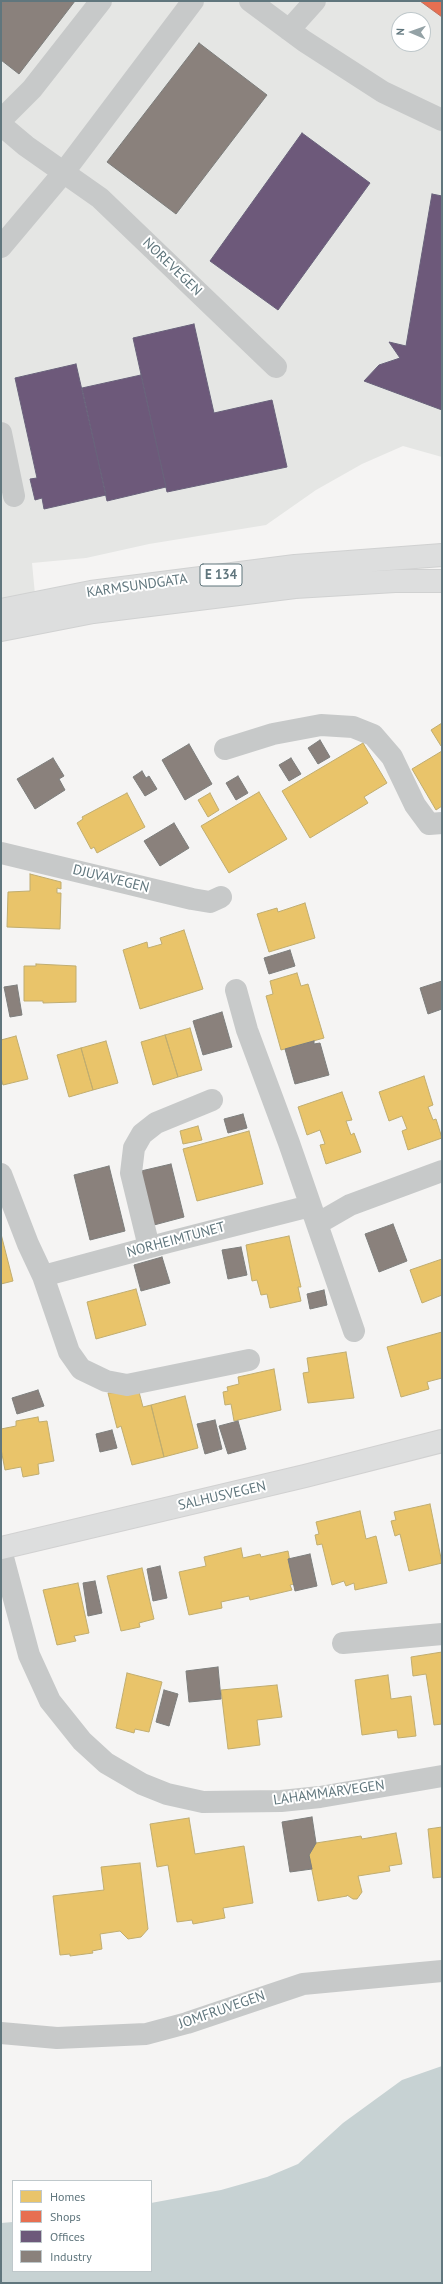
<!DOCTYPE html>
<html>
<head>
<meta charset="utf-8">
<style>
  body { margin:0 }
  #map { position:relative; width:443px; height:2284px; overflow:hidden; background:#f5f4f3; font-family:"PT Sans",sans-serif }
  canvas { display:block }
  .frame { position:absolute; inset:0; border:2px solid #60767d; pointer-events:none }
  .legend { position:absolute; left:12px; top:2180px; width:140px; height:92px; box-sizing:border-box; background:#fff; border:1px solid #bfc8cb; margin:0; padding:5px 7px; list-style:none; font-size:12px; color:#60767d }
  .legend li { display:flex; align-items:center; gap:8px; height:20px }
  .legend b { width:20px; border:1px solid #bfc8cb }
  .north { position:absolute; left:391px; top:12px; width:40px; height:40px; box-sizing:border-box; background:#fff; border:1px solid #bfc8cb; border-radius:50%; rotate:272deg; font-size:11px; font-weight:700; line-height:16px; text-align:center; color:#60767d }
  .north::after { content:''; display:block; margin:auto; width:14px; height:18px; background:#94a2a6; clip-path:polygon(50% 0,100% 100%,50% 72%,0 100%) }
</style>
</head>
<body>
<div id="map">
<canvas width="443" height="2284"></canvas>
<div class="frame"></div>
<ul class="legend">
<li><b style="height:11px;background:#e9c46a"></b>Homes</li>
<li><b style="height:11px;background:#e76f51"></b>Shops</li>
<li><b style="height:11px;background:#6d597a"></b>Offices</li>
<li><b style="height:11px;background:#8a817c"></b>Industry</li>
</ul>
<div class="north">N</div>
</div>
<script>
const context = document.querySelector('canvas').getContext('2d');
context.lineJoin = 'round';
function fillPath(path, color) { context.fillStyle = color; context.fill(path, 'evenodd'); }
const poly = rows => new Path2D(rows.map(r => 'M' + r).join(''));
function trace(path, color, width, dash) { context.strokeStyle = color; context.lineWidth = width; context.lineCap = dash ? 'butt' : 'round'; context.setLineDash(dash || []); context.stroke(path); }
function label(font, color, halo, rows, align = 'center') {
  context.font = font + ' "PT Sans",sans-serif'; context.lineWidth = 4; context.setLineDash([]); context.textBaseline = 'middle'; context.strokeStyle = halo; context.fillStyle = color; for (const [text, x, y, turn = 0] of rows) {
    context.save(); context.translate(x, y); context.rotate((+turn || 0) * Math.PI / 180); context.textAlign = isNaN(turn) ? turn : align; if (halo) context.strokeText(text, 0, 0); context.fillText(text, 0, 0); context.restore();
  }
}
fillPath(poly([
  [1,1,442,1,442,457,403,446,362,464,316,490,266,525,149,544,86,558,32,563,38,626,1,629],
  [399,20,423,20,423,44,399,44]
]), '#e5e6e4');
fillPath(poly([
  [442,2066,442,2283,1,2283,1,2223,13,2222,13,2271,151,2271,151,2203,221,2190,267,2177,298,2164,343,2123,402,2080]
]), '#c7d2d3');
const homes = poly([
  [442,723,442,745,441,746,431,730,442,723],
  [363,743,387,783,364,797,368,803,310,838,282,791,363,743],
  [442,751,442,806,436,810,412,769,442,751],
  [259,792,287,839,229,873,201,826,259,792],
  [127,793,145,827,97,853,94,847,91,849,77,823,83,819,82,817,127,793],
  [210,793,219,810,208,817,198,800,210,793],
  [30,874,61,882,61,889,57,888,57,893,61,893,60,929,7,927,8,892,30,891,30,874],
  [305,903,315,938,269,952,257,914,277,908,278,912,305,903],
  [184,930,203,989,140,1009,123,950,147,942,148,948,162,944,160,938,184,930],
  [36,964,76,966,76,1002,43,1003,43,1001,24,1001,24,966,36,966,36,964],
  [297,973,301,986,308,984,324,1038,281,1050,266,996,273,994,270,981,297,973],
  [190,1028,202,1070,178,1077,165,1035,190,1028],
  [165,1035,178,1077,153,1085,141,1042,165,1035],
  [16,1036,28,1079,3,1085,1,1078,1,1040,16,1036],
  [106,1041,118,1083,93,1090,81,1048,106,1041],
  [81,1048,93,1090,69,1097,57,1055,81,1048],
  [424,1076,433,1105,428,1107,433,1120,436,1119,442,1138,408,1150,402,1131,407,1129,402,1116,389,1121,379,1092,424,1076],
  [342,1092,352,1120,346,1121,351,1135,354,1133,361,1152,326,1164,320,1145,325,1144,320,1130,307,1135,298,1107,342,1092],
  [198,1126,202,1140,183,1144,180,1131,198,1126],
  [249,1131,263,1184,197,1201,183,1149,249,1131],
  [1,1234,13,1281,1,1284,1,1234],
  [289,1236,301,1287,298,1287,301,1301,270,1308,267,1294,261,1295,257,1280,252,1281,246,1245,289,1236],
  [442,1259,442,1295,422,1303,410,1270,442,1259],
  [136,1289,146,1325,96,1339,87,1302,136,1289],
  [442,1332,442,1378,427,1382,429,1389,401,1397,387,1347,442,1332],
  [346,1352,354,1398,308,1403,303,1373,309,1372,307,1358,346,1352],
  [274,1369,281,1410,234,1421,231,1404,225,1405,223,1392,228,1391,227,1387,239,1384,238,1377,274,1369],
  [139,1392,143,1407,151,1405,164,1457,132,1465,121,1426,117,1428,108,1393,139,1392],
  [185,1396,198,1448,164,1457,151,1405,185,1396],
  [38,1417,39,1422,47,1421,54,1461,38,1464,39,1474,23,1477,21,1467,5,1470,1,1449,1,1429,16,1426,16,1421,38,1417],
  [430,1504,442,1563,409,1571,400,1534,395,1536,391,1521,396,1520,394,1512,430,1504],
  [360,1511,366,1539,376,1536,387,1583,355,1590,354,1583,346,1586,344,1581,332,1585,322,1544,317,1545,315,1535,319,1534,316,1522,360,1511],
  [241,1548,243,1558,260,1554,261,1557,288,1551,294,1584,290,1585,292,1590,250,1600,249,1596,221,1602,222,1608,189,1615,179,1572,206,1566,204,1557,241,1548],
  [142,1568,154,1619,139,1623,140,1627,121,1631,107,1576,142,1568],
  [78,1583,89,1633,74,1636,76,1641,57,1645,43,1590,78,1583],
  [442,1652,442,1724,434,1725,426,1674,413,1676,411,1657,442,1652],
  [127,1673,162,1682,149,1732,135,1729,134,1733,116,1728,127,1673],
  [388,1675,391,1699,411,1696,416,1736,398,1738,397,1730,362,1735,355,1680,388,1675],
  [277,1685,282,1717,257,1720,260,1745,228,1749,221,1690,277,1685],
  [189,1818,195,1854,244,1846,253,1903,223,1908,225,1918,193,1924,192,1920,177,1922,168,1865,157,1867,150,1824,189,1818],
  [442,1827,442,1877,433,1878,428,1829,442,1827],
  [396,1833,402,1864,389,1866,390,1871,358,1876,362,1892,357,1899,353,1899,347,1895,347,1896,318,1901,309,1855,316,1843,361,1836,362,1839,396,1833],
  [140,1863,148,1929,141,1937,128,1939,120,1931,100,1934,102,1949,92,1951,93,1953,70,1956,70,1954,60,1955,53,1896,104,1890,101,1867,140,1863]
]);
fillPath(homes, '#e9c46a');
trace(homes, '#c0ad70', 1);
const shops = poly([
  [420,1,442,1,442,17,420,1]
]);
fillPath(shops, '#e76f51');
trace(shops, '#be715e', 1);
const offices = poly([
  [302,133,370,183,278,310,210,261,302,133],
  [432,194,442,196,442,410,364,381,379,365,400,358,389,342,406,346,432,194],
  [194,324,214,413,272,400,287,467,167,492,133,338,194,324],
  [76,364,106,495,44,509,42,498,35,500,30,479,37,478,15,378,76,364],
  [141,375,166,487,107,501,82,388,141,375]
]);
fillPath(offices, '#6d597a');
trace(offices, '#69627b', 1);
const industry = poly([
  [1,1,75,1,19,74,1,60,1,1],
  [199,43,267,95,176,214,107,162,199,43],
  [320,740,330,757,318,764,308,748,320,740],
  [189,744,212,784,185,800,162,760,189,744],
  [53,758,64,776,59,779,65,790,35,809,17,779,53,758],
  [291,758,301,774,289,781,279,765,291,758],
  [142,771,146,778,149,776,157,789,145,796,133,777,142,771],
  [238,776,248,793,236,800,226,783,238,776],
  [174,823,189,848,160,866,144,841,174,823],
  [290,950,295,966,269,974,264,958,290,950],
  [442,981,442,1009,428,1014,420,988,442,981],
  [17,985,22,1015,10,1017,4,987,17,985],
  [222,1012,232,1047,203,1055,193,1021,222,1012],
  [314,1041,314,1044,320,1043,329,1075,295,1084,285,1049,314,1041],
  [243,1114,247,1128,228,1133,224,1119,243,1114],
  [171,1164,184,1217,154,1225,141,1171,171,1164],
  [109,1166,125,1231,90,1240,74,1175,109,1166],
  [393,1224,407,1261,379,1272,365,1234,393,1224],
  [241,1247,247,1275,228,1279,222,1250,241,1247],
  [162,1257,170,1283,141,1291,134,1265,162,1257],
  [324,1290,327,1305,310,1309,307,1294,324,1290],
  [38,1390,44,1406,17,1414,12,1398,38,1390],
  [215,1420,222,1449,205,1454,197,1424,215,1420],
  [238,1421,246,1449,228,1454,219,1426,238,1421],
  [112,1430,117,1448,100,1452,96,1434,112,1430],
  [310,1554,317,1586,295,1591,288,1559,310,1554],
  [160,1566,167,1598,153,1601,147,1569,160,1566],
  [95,1581,102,1613,88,1616,83,1583,95,1581],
  [218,1667,221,1699,189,1702,186,1671,218,1667],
  [164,1690,178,1694,169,1726,156,1722,164,1690],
  [312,1817,316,1843,309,1855,312,1869,290,1872,282,1822,312,1817]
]);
fillPath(industry, '#8a817c');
trace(industry, '#7d7e7c', 1);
const major = poly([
  [1,1548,305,1476,442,1441]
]);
const highway = poly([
  [1,610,91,592,295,566,442,555],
  [1,630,93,612,295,587,395,581,442,581]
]);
trace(major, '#d1d1d1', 24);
trace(highway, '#d0d1d1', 24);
trace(poly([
  [250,1,304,41,383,92,442,120],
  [289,30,315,1],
  [1,120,32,89,101,1],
  [1,125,26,146,100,198,276,367],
  [1,247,64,172,193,1],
  [1,433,14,496],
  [225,749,273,734,321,725,353,727,373,735,392,757,415,805,429,824,442,823],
  [1,853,192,899,210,902,221,897],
  [236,990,247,1030,289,1143,354,1331],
  [1,1174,28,1244,43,1276,69,1352,81,1369,106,1381,127,1385,249,1360],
  [317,1224,350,1205,442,1171],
  [149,1247,131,1173,134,1148,142,1134,156,1123,212,1100],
  [43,1276,169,1242,310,1206],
  [1,1550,29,1655,50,1701,82,1741,106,1763,142,1784,167,1794,203,1802,281,1801,320,1797,442,1776],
  [343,1643,442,1634],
  [1,2033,57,2038,146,2034,187,2023,303,1984,442,1971]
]), '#c7c9c9', 22);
trace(major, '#dddede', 22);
trace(highway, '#dddede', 22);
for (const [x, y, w] of [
  [221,575,42]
]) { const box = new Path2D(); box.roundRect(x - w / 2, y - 11, w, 22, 3); context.fillStyle = '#fff'; context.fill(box); trace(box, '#60767d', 1); }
label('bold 13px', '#60767d', null, [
  ["E 134",221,575]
]);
label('14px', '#60767d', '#fff', [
  ["NOREVEGEN",172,267,44],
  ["KARMSUNDGATA",137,586,-8],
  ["DJUVAVEGEN",111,879,14],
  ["NORHEIMTUNET",176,1240,-15],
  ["SALHUSVEGEN",222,1496,-13],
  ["LAHAMMARVEGEN",329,1793,-8],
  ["JOMFRUVEGEN",222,2010,-19]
]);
</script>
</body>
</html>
